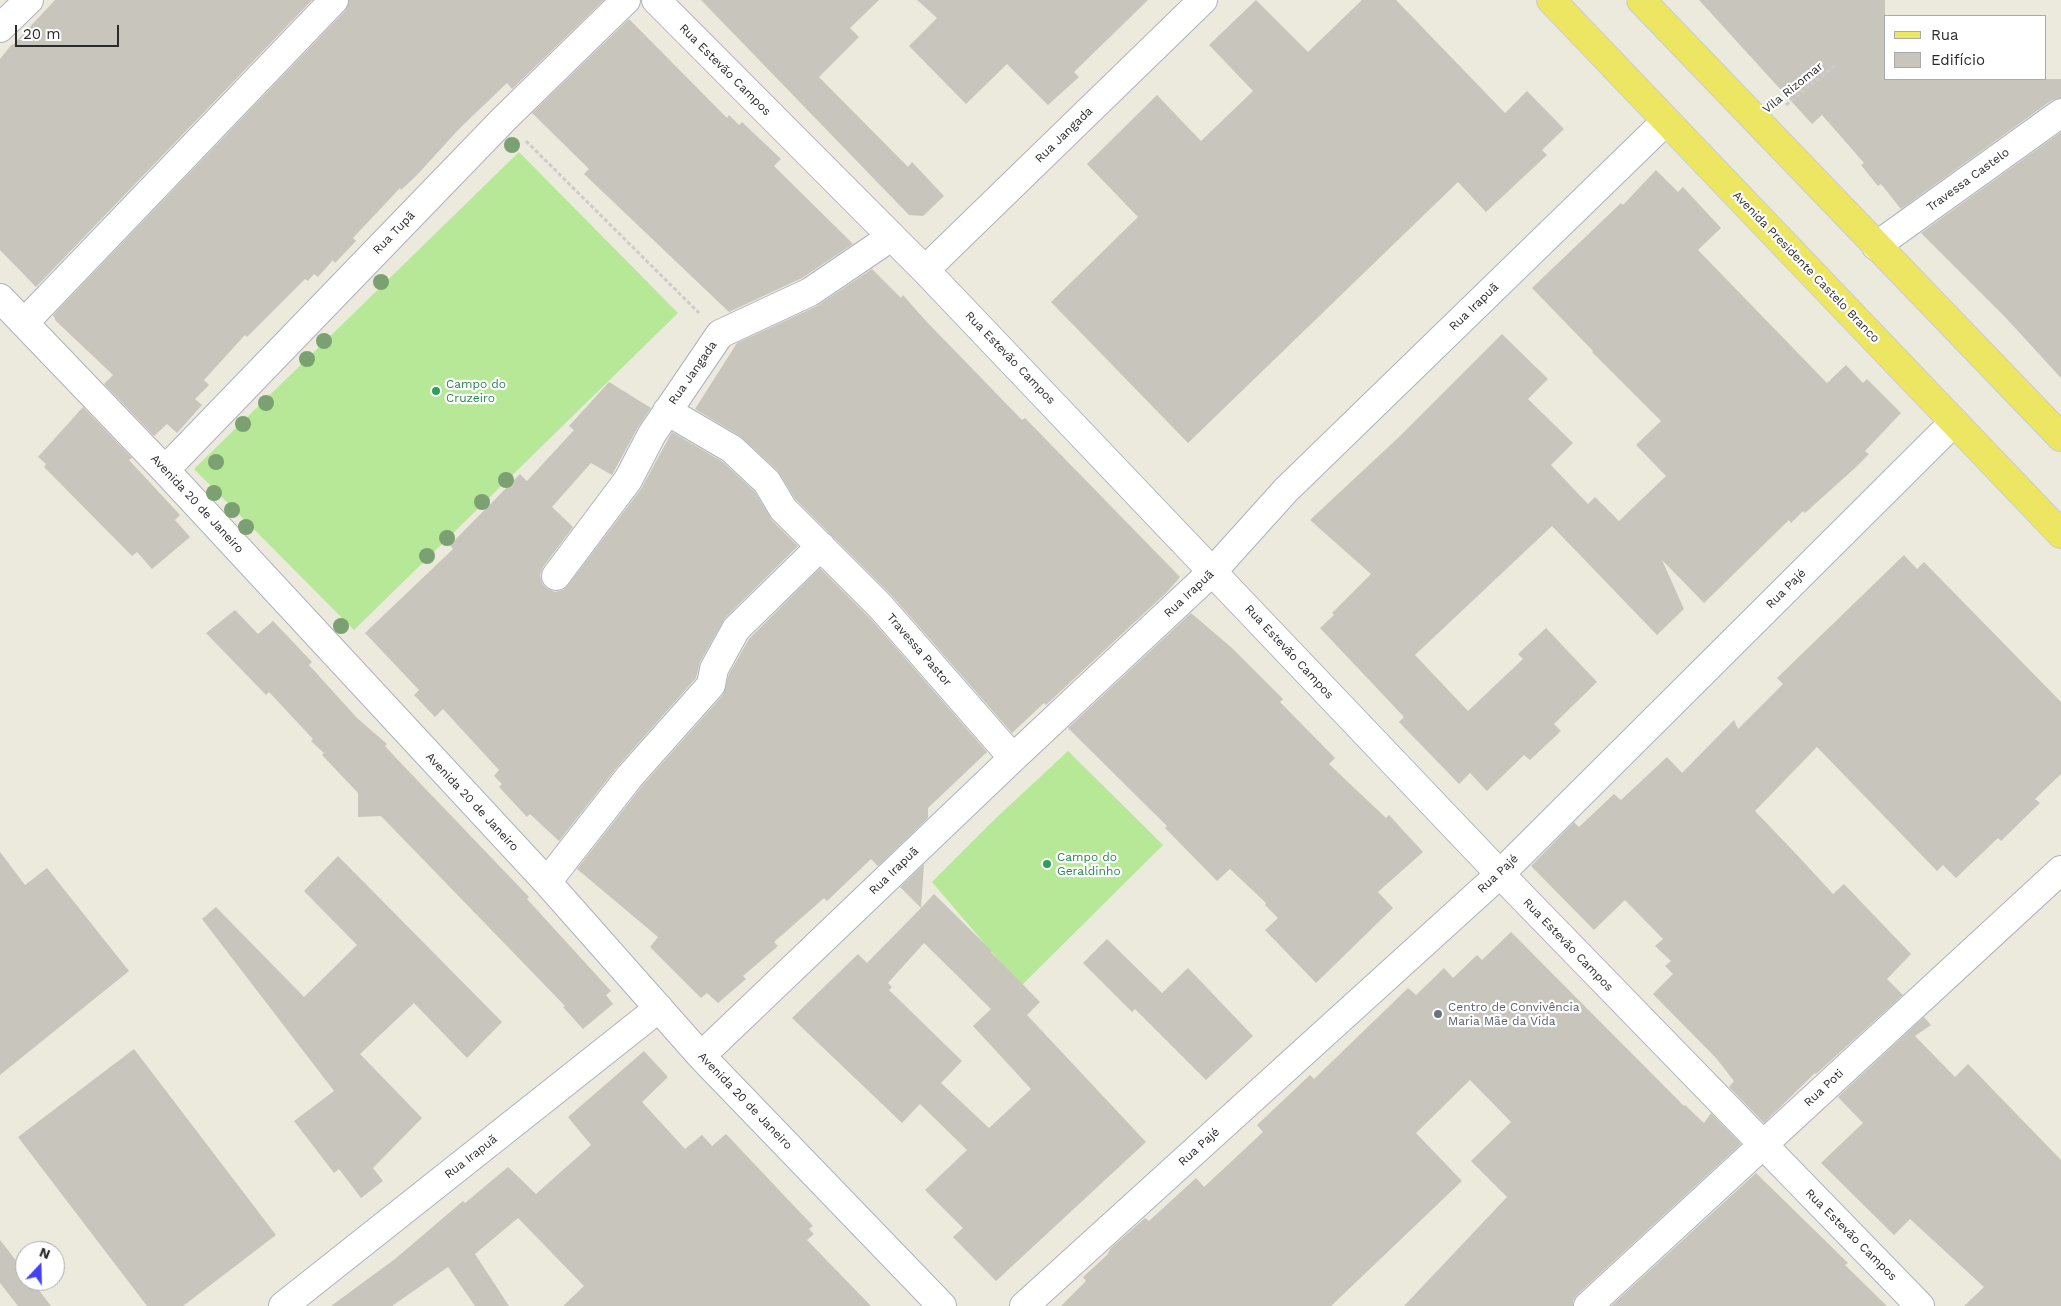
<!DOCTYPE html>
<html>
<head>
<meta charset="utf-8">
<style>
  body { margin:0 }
  #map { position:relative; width:2061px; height:1306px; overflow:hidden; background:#ece9dd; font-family:"Work Sans",sans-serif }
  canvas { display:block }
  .legend { position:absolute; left:1884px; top:15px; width:162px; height:65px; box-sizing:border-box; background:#fff; border:1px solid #aaa; margin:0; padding:6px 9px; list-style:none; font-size:15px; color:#2b2b2b }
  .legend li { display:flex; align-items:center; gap:10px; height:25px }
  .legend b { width:25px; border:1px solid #aaa }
  .north { position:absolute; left:15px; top:1241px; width:50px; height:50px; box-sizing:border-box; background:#fff; border:1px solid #aaa; border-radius:50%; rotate:21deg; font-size:14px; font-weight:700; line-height:20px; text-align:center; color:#2b2b2b }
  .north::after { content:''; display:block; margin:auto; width:18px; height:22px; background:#4342f4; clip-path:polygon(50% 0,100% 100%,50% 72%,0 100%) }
  .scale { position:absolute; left:15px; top:25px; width:104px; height:22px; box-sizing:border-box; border:2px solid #2b2b2b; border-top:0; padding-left:6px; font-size:15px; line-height:18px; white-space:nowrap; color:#2b2b2b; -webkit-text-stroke:4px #fff; paint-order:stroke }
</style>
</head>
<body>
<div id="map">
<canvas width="2061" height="1306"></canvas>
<ul class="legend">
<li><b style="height:6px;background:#ece662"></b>Rua</li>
<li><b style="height:14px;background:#c8c5bd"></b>Edifício</li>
</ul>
<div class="north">N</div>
<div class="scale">20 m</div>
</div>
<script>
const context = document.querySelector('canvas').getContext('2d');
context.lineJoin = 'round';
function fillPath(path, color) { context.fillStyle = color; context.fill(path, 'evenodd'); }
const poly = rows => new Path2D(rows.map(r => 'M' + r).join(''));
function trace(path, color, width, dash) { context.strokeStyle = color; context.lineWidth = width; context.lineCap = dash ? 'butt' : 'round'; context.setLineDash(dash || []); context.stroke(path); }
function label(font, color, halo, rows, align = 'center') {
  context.font = font + ' "Work Sans",sans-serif'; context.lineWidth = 4.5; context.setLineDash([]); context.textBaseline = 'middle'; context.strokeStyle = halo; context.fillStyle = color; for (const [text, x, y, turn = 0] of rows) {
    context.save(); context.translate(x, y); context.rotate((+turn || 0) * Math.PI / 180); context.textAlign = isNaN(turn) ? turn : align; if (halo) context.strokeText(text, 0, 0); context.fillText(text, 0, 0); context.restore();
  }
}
fillPath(poly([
  [519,152,678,313,354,630,194,469],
  [1068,751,1163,845,1021,986,932,882,994,820]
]), '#b6e898');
fillPath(poly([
  [55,0,312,0,36,287,0,250,0,59,12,44,13,45],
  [349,0,604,0,512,89,507,83,459,129,417,175,401,190,400,188,353,238,356,241,335,263,333,260,318,277,314,274,308,281,305,279,247,337,245,335,204,380,209,385,195,399,202,405,177,433,167,424,154,436,104,384,113,375,56,321,53,315,345,11],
  [701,0,879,0,850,28,859,37,819,77,908,167,912,162,944,196,923,216,909,215],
  [917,0,1148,0,1074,72,1079,77,1048,105,1007,64,966,104,909,46,937,18],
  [1256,0,1308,52,1362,0,1396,0,1505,113,1527,91,1564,129,1542,150,1547,155,1486,212,1458,182,1188,443,1051,302,1138,217,1087,164,1157,95,1201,141,1253,91,1209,45],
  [1699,0,1885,0,1885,79,2061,79,2061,98,2052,100,1901,209,1881,184,1878,186,1861,165,1864,163,1822,115,1812,124],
  [629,19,727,118,729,115,739,125,742,122,781,159,774,166,853,244,802,278,729,312,584,174,589,169,532,113],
  [2061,132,2061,378,2006,318,1921,233],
  [1656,170,1678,192,1683,187,1721,228,1698,250,1827,383,1846,365,1863,383,1867,379,1901,413,1865,451,1869,454,1855,468,1805,513,1803,511,1791,523,1789,520,1704,603,1662,560,1684,609,1657,635,1552,526,1415,655,1468,711,1523,659,1518,654,1546,628,1597,682,1554,724,1561,731,1530,760,1524,755,1487,791,1470,773,1459,784,1399,722,1404,717,1320,628,1334,615,1332,613,1371,574,1310,520,1400,436,1502,334,1548,379,1528,399,1573,443,1551,465,1588,504,1595,497,1619,521,1666,476,1636,445,1661,421,1592,352,1593,351,1532,288,1621,203,1623,205],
  [872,269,901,298,903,295,925,320,1022,420,1025,418,1180,577,1168,591,1046,705,1044,703,1012,733,893,597,795,499,778,471,740,436,695,409,737,343,817,306],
  [609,382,651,408,638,427,612,475,591,463,552,507,573,527,543,567,540,575,542,583,546,588,555,592,563,590,568,585,641,489,672,432,723,462,755,492,772,520,798,546,725,618,700,662,696,678,618,766,559,841,530,814,527,817,499,787,502,784,494,776,499,770,443,709,435,717,414,695,419,690,365,633,453,549,450,545,520,474,527,481,574,430,569,426],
  [83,407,132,458,129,460,180,515,175,520,190,537,152,569,137,552,132,556,44,467,46,464,38,457],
  [1904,555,1917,569,1924,562,2061,702,2061,774,2035,799,2040,803,2001,841,1998,838,1956,878,1943,865,1937,871,1817,747,1755,811,1798,856,1833,894,1844,884,1911,954,1887,979,1903,995,1816,1074,1815,1073,1764,1123,1729,1087,1734,1081,1716,1058,1653,994,1673,974,1665,966,1671,961,1655,946,1663,939,1625,900,1594,930,1531,866,1574,822,1579,827,1614,794,1621,800,1667,757,1682,773,1734,720,1738,729,1783,684,1777,678],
  [820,568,870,618,987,752,928,808,928,818,878,866,871,859,827,901,824,898,774,942,778,946,743,976,746,979,718,1003,707,993,701,998,650,947,658,937,577,869,642,786,723,695,729,674,749,639],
  [235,610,258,634,273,621,312,662,309,665,357,718,387,744,385,746,397,759,529,897,527,899,611,991,606,995,613,1004,583,1029,563,1007,565,1006,381,816,358,817,358,793,322,755,324,753,311,741,313,739,269,692,266,695,206,633],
  [1191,613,1232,648,1283,699,1280,702,1335,758,1329,764,1386,818,1389,815,1423,852,1378,892,1393,908,1316,983,1265,930,1278,918,1265,905,1266,903,1230,869,1217,881,1165,828,1167,826,1068,728],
  [0,852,25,885,47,868,129,971,0,1075],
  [338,856,502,1022,467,1058,414,1003,360,1054,422,1118,373,1168,383,1181,361,1198,339,1169,334,1173,294,1121,334,1091,202,919,216,907,304,997,357,945,304,891],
  [924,864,921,908,934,894,992,951,991,952,1040,1002,1027,1015,1146,1142,996,1281,953,1237,963,1228,925,1190,967,1150,920,1104,902,1123,792,1018,858,954,867,963,921,908,900,887],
  [924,943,991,1009,973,1026,1031,1089,989,1128,941,1083,962,1061,889,990,892,987,888,983],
  [1511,932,1684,1106,1685,1105,1704,1123,1711,1113,1741,1144,1577,1295,1573,1301,1573,1306,1404,1306,1507,1197,1471,1161,1511,1122,1470,1080,1416,1133,1462,1181,1331,1306,1061,1306,1086,1281,1083,1277,1107,1255,1111,1248,1145,1218,1149,1221,1196,1178,1204,1187,1263,1132,1257,1125,1310,1075,1314,1079,1408,988,1416,995,1444,968,1453,978,1477,955,1482,960],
  [1107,939,1162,993,1188,968,1253,1036,1206,1080,1135,1009,1132,1012,1083,963],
  [1924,1017,1931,1025,1915,1036,1955,1077,1968,1064,2061,1160,2061,1306,1964,1306,1984,1287,1910,1219,1894,1235,1821,1163,1863,1123,1838,1097],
  [134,1049,276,1235,183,1306,147,1306,18,1137],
  [644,1051,668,1077,642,1102,685,1149,702,1135,712,1146,726,1134,813,1226,809,1229,814,1234,807,1240,871,1306,563,1306,584,1286,518,1218,475,1254,509,1306,475,1306,448,1267,392,1306,331,1306,395,1259,463,1201,465,1203,508,1167,536,1194,591,1145,568,1117],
  [1756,1173,1848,1263,1845,1265,1887,1306,1611,1306],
  [0,1240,25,1272,25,1281,32,1281,51,1306,18,1306,0,1283]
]), '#c8c5bd');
const minor = poly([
  [656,0,925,270,1500,874,1920,1306],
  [0,28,29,0],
  [1876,246,2061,113],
  [925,270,1203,0],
  [0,298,165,470,547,882,701,1056,942,1306],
  [24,323,334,0],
  [667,411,732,449,767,482,783,509,881,607,1013,758],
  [165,470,504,119,626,0],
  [556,576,628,480,652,434,720,334,810,292,891,237],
  [547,882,630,776,711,685,714,669,736,629,821,546],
  [701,1056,1013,758,1213,571,1286,490,1666,121],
  [283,1306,659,1008],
  [1024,1306,1500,874,1954,422],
  [1588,1306,2061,870]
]);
const major = poly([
  [1551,0,2061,534],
  [1641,0,2061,437]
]);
trace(minor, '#b1b1be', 30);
trace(major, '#ccc', 30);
trace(poly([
  [1786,105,1837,64],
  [526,141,699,313]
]), '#ccc', 3, [4, 2.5]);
trace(minor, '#fff', 28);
trace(major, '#ece662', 28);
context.fillStyle = '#7ba173';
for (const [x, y] of [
  [512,145],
  [381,282],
  [324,341],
  [307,359],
  [266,403],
  [243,424],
  [216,462],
  [506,480],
  [214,493],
  [482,502],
  [232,510],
  [246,527],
  [447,538],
  [427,556],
  [341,626]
]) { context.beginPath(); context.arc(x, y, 8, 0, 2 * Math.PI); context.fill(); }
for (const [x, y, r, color] of [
  [436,391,5,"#2e9e5b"],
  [1047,864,5,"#2e9e5b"],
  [1438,1014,5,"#6b7280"]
]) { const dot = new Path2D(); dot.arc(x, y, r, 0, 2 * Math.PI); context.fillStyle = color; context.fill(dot); trace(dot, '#fff', 2); }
label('12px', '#2b2b2b', '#fff', [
  ["Rua Estevão Campos",725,70,45],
  ["Vila Rizomar",1793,88,-39],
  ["Rua Jangada",1064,135,-44],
  ["Travessa Castelo",1968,180,-36],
  ["Rua Tupã",394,233,-46],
  ["Avenida Presidente Castelo Branco",1806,267,46],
  ["Rua Irapuã",1474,307,-44],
  ["Rua Estevão Campos",1010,358,46],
  ["Rua Jangada",693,373,-55],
  ["Avenida 20 de Janeiro",197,504,47],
  ["Rua Pajé",1786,589,-45],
  ["Rua Irapuã",1189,594,-43],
  ["Travessa Pastor",919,650,49],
  ["Rua Estevão Campos",1289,652,47],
  ["Avenida 20 de Janeiro",472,802,47],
  ["Rua Irapuã",894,871,-44],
  ["Rua Pajé",1498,874,-43],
  ["Rua Estevão Campos",1568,945,46],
  ["Rua Poti",1824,1088,-43],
  ["Avenida 20 de Janeiro",745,1101,46],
  ["Rua Pajé",1199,1147,-42],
  ["Rua Irapuã",471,1157,-38],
  ["Rua Estevão Campos",1851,1235,45]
]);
label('12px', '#27864d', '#fff', [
  ["Campo do",446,384],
  ["Cruzeiro",446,398],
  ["Campo do",1057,857],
  ["Geraldinho",1057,871]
], 'left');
label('12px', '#5b616d', '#fff', [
  ["Centro de Convivência",1448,1007],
  ["Maria Mãe da Vida",1448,1021]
], 'left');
</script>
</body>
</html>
